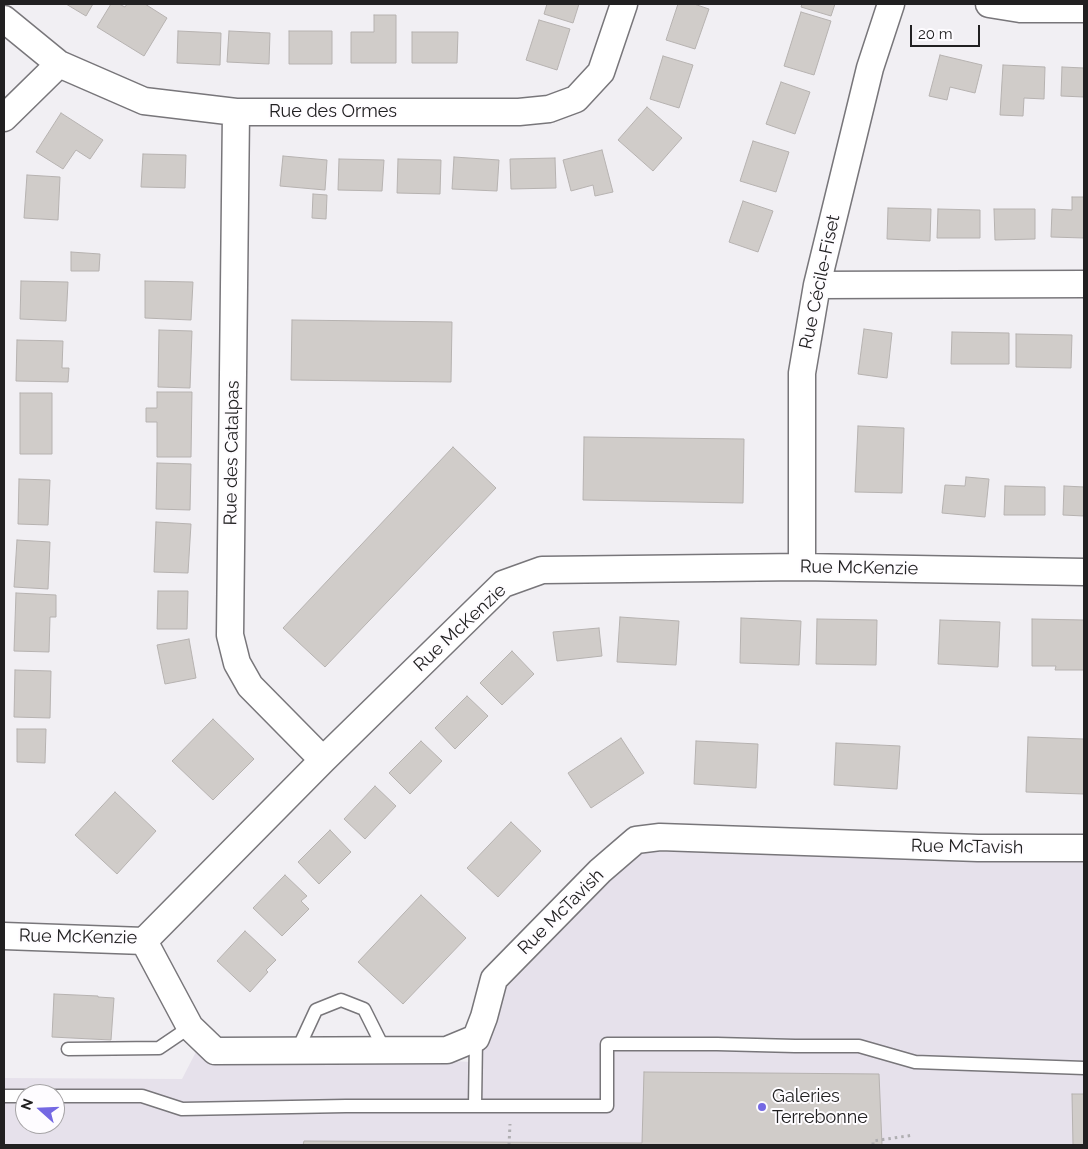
<!DOCTYPE html>
<html>
<head>
<meta charset="utf-8">
<style>
  body { margin:0 }
  #map { position:relative; width:1088px; height:1149px; overflow:hidden; background:#f1eff3; font-family:Raleway,sans-serif }
  canvas { display:block }
  .frame { position:absolute; inset:0; border:5px solid #212021; pointer-events:none }
  .north { position:absolute; left:15px; top:1084px; width:50px; height:50px; box-sizing:border-box; background:#fefcff; border:1px solid #a6a4a6; border-radius:50%; rotate:290deg; font-size:14px; font-weight:700; line-height:20px; text-align:center; color:#212021 }
  .north::after { content:''; display:block; margin:auto; width:18px; height:22px; background:#7468e3; clip-path:polygon(50% 0,100% 100%,50% 72%,0 100%) }
  .scale { position:absolute; left:910px; top:25px; width:70px; height:22px; box-sizing:border-box; border:2px solid #212021; border-top:0; padding-left:6px; font-size:15px; line-height:18px; white-space:nowrap; color:#212021; -webkit-text-stroke:4px #fefcff; paint-order:stroke }
</style>
</head>
<body>
<div id="map">
<canvas width="1088" height="1149"></canvas>
<div class="frame"></div>
<div class="north">N</div>
<div class="scale">20 m</div>
</div>
<script>
const context = document.querySelector('canvas').getContext('2d');
context.lineJoin = 'round';
function fillPath(path, color) { context.fillStyle = color; context.fill(path, 'evenodd'); }
const poly = rows => new Path2D(rows.map(r => 'M' + r).join(''));
function trace(path, color, width, dash) { context.strokeStyle = color; context.lineWidth = width; context.lineCap = dash ? 'butt' : 'round'; context.setLineDash(dash || []); context.stroke(path); }
function label(font, color, halo, rows, align = 'center') {
  context.font = font + ' Raleway,sans-serif'; context.lineWidth = 4; context.setLineDash([]); context.textBaseline = 'middle'; context.strokeStyle = halo; context.fillStyle = color; for (const [text, x, y, turn = 0] of rows) {
    context.save(); context.translate(x, y); context.rotate((+turn || 0) * Math.PI / 180); context.textAlign = isNaN(turn) ? turn : align; if (halo) context.strokeText(text, 0, 0); context.fillText(text, 0, 0); context.restore();
  }
}
fillPath(poly([
  [1084,849,1084,1145,4,1145,4,1078,182,1079,198,1048,471,1062,501,993,638,852],
  [25,1094,55,1094,55,1124,25,1124]
]), '#e6e1eb');
const building = poly([
  [66,4,93,4,86,16,66,4],
  [111,4,119,4,125,7,127,4,145,4,167,18,144,56,97,27,111,4],
  [547,4,579,4,573,23,544,14,547,4],
  [678,4,694,4,709,9,695,49,666,40,678,4],
  [802,4,835,4,831,16,801,7,802,4],
  [801,12,831,21,814,75,784,66,801,12],
  [374,15,396,15,396,63,351,63,351,32,374,32,374,15],
  [539,20,570,29,557,70,526,60,539,20],
  [178,31,221,33,220,65,177,63,178,31],
  [229,31,270,33,269,64,227,62,229,31],
  [289,31,332,31,332,64,289,64,289,31],
  [412,32,458,32,457,63,412,63,412,32],
  [940,55,982,65,975,93,950,87,947,100,929,96,940,55],
  [663,56,693,65,679,108,650,99,663,56],
  [1003,65,1045,67,1044,99,1024,98,1023,116,1000,115,1003,65],
  [1062,67,1084,68,1084,97,1061,96,1062,67],
  [781,82,810,92,795,134,766,124,781,82],
  [647,107,682,138,653,171,618,140,647,107],
  [61,113,103,140,90,159,76,150,63,169,36,152,61,113],
  [753,141,789,152,776,192,740,181,753,141],
  [602,150,613,192,595,196,593,185,571,191,563,160,602,150],
  [143,154,186,155,185,188,141,187,143,154],
  [283,156,327,160,325,190,280,186,283,156],
  [454,157,499,160,497,191,452,189,454,157],
  [555,158,556,188,511,189,510,159,555,158],
  [339,159,384,160,382,191,338,190,339,159],
  [398,159,441,160,440,194,397,193,398,159],
  [27,175,60,177,58,220,24,218,27,175],
  [313,194,327,195,326,219,312,218,313,194],
  [1072,197,1084,197,1084,238,1051,237,1052,209,1072,210,1072,197],
  [743,201,773,211,758,252,729,242,743,201],
  [888,208,931,209,930,241,887,239,888,208],
  [938,209,980,210,980,238,937,238,938,209],
  [994,209,1035,209,1035,239,995,240,994,209],
  [71,252,100,254,99,271,71,271,71,252],
  [21,281,68,282,66,321,20,319,21,281],
  [145,281,193,282,191,320,145,318,145,281],
  [292,320,452,322,451,382,291,380,292,320],
  [864,329,892,333,887,378,858,374,864,329],
  [159,330,192,331,190,388,158,387,159,330],
  [952,332,1009,333,1009,364,951,364,952,332],
  [1016,334,1072,335,1071,368,1016,367,1016,334],
  [17,340,63,341,62,368,69,368,68,382,16,381,17,340],
  [157,392,192,392,191,457,157,457,157,422,146,422,146,408,157,408,157,392],
  [20,393,52,393,52,454,20,454,20,393],
  [858,426,904,428,902,493,855,492,858,426],
  [584,437,744,439,743,503,583,500,584,437],
  [453,447,496,488,325,667,283,628,453,447],
  [157,463,191,464,190,510,156,509,157,463],
  [966,477,989,479,985,517,942,513,945,485,965,486,966,477],
  [19,479,50,480,48,525,18,524,19,479],
  [1005,486,1045,487,1045,515,1004,515,1005,486],
  [1064,486,1084,487,1084,516,1063,515,1064,486],
  [156,522,191,524,188,573,154,572,156,522],
  [17,540,50,542,48,589,14,587,17,540],
  [158,591,188,591,187,629,157,629,158,591],
  [16,593,56,595,56,617,50,617,49,652,14,651,16,593],
  [620,617,679,621,676,665,617,662,620,617],
  [741,618,801,621,799,665,740,663,741,618],
  [817,619,877,620,876,665,816,664,817,619],
  [1032,619,1084,620,1084,670,1055,670,1056,666,1032,666,1032,619],
  [940,620,1000,622,998,667,938,664,940,620],
  [599,628,602,656,557,661,553,632,599,628],
  [189,639,196,678,165,684,157,645,189,639],
  [512,651,534,674,502,705,480,683,512,651],
  [15,670,51,671,50,718,14,717,15,670],
  [467,696,488,716,455,749,435,728,467,696],
  [213,719,254,759,213,800,172,761,213,719],
  [17,729,46,729,45,763,17,762,17,729],
  [1028,737,1084,739,1084,794,1026,792,1028,737],
  [621,738,644,773,591,808,568,773,621,738],
  [421,741,442,761,410,794,389,773,421,741],
  [696,741,758,744,756,788,694,784,696,741],
  [836,743,900,746,897,789,834,785,836,743],
  [375,786,396,806,365,839,344,819,375,786],
  [115,792,156,831,117,874,75,835,115,792],
  [511,822,541,851,498,897,467,868,511,822],
  [330,830,351,852,319,884,298,862,330,830],
  [285,875,307,896,301,901,309,909,282,936,253,908,285,875],
  [421,895,466,938,403,1004,358,962,421,895],
  [245,931,276,960,266,970,268,972,250,992,217,961,245,931],
  [54,994,98,996,98,997,114,998,111,1040,52,1037,54,994],
  [644,1072,879,1074,882,1145,303,1145,304,1141,642,1143,644,1072],
  [1072,1094,1084,1094,1084,1145,1073,1145,1072,1094]
]);
fillPath(building, '#d0ccc9');
trace(building, '#b6b2b0', 1);
const lane = poly([
  [68,1049,159,1048,190,1027],
  [297,1051,316,1010,341,1000,364,1009,385,1051],
  [4,1096,25,1096],
  [55,1096,142,1096,182,1109,346,1106,607,1106,607,1044,717,1044,795,1046,859,1046,915,1062,1084,1068],
  [475,1106,476,1038]
]);
const street = poly([
  [989,4,1020,9,1084,9],
  [4,19,59,64,144,101,236,112,519,112,549,109,576,99,601,72,624,4],
  [236,112,230,635,237,663,250,686,323,760],
  [4,118,59,64],
  [817,285,1084,284],
  [802,567,802,373,817,285,870,68,891,4],
  [4,936,144,941,323,760,503,584,542,570,802,567,1084,572],
  [144,941,190,1027,215,1051,447,1050,476,1038,484,1017,494,979,600,871,636,840,660,837,978,848,1084,848]
]);
trace(lane, '#78767a', 15);
trace(street, '#78767a', 29);
trace(poly([
  [509,1145,510,1124],
  [873,1145,873,1141,914,1135]
]), '#afaeb1', 3, [2.5, 4]);
trace(lane, '#fff', 12);
trace(street, '#fff', 26);
for (const [x, y, r, color] of [
  [762,1107,5,"#7468e3"]
]) { const dot = new Path2D(); dot.arc(x, y, r, 0, 2 * Math.PI); context.fillStyle = color; context.fill(dot); trace(dot, '#fefcff', 2); }
label('18px', '#212021', '#fefcff', [
  ["Rue des Ormes",333,112],
  ["Rue Cécile-Fiset",820,282,-78],
  ["Rue des Catalpas",232,453,-89],
  ["Rue McKenzie",859,568,1],
  ["Rue McKenzie",460,628,-43],
  ["Rue McTavish",967,847,1],
  ["Rue McTavish",561,912,-45],
  ["Rue McKenzie",78,937,1]
]);
label('18px', '#212021', '#fefcff', [
  ["Galeries",772,1097],
  ["Terrebonne",772,1118]
], 'left');
</script>
</body>
</html>
